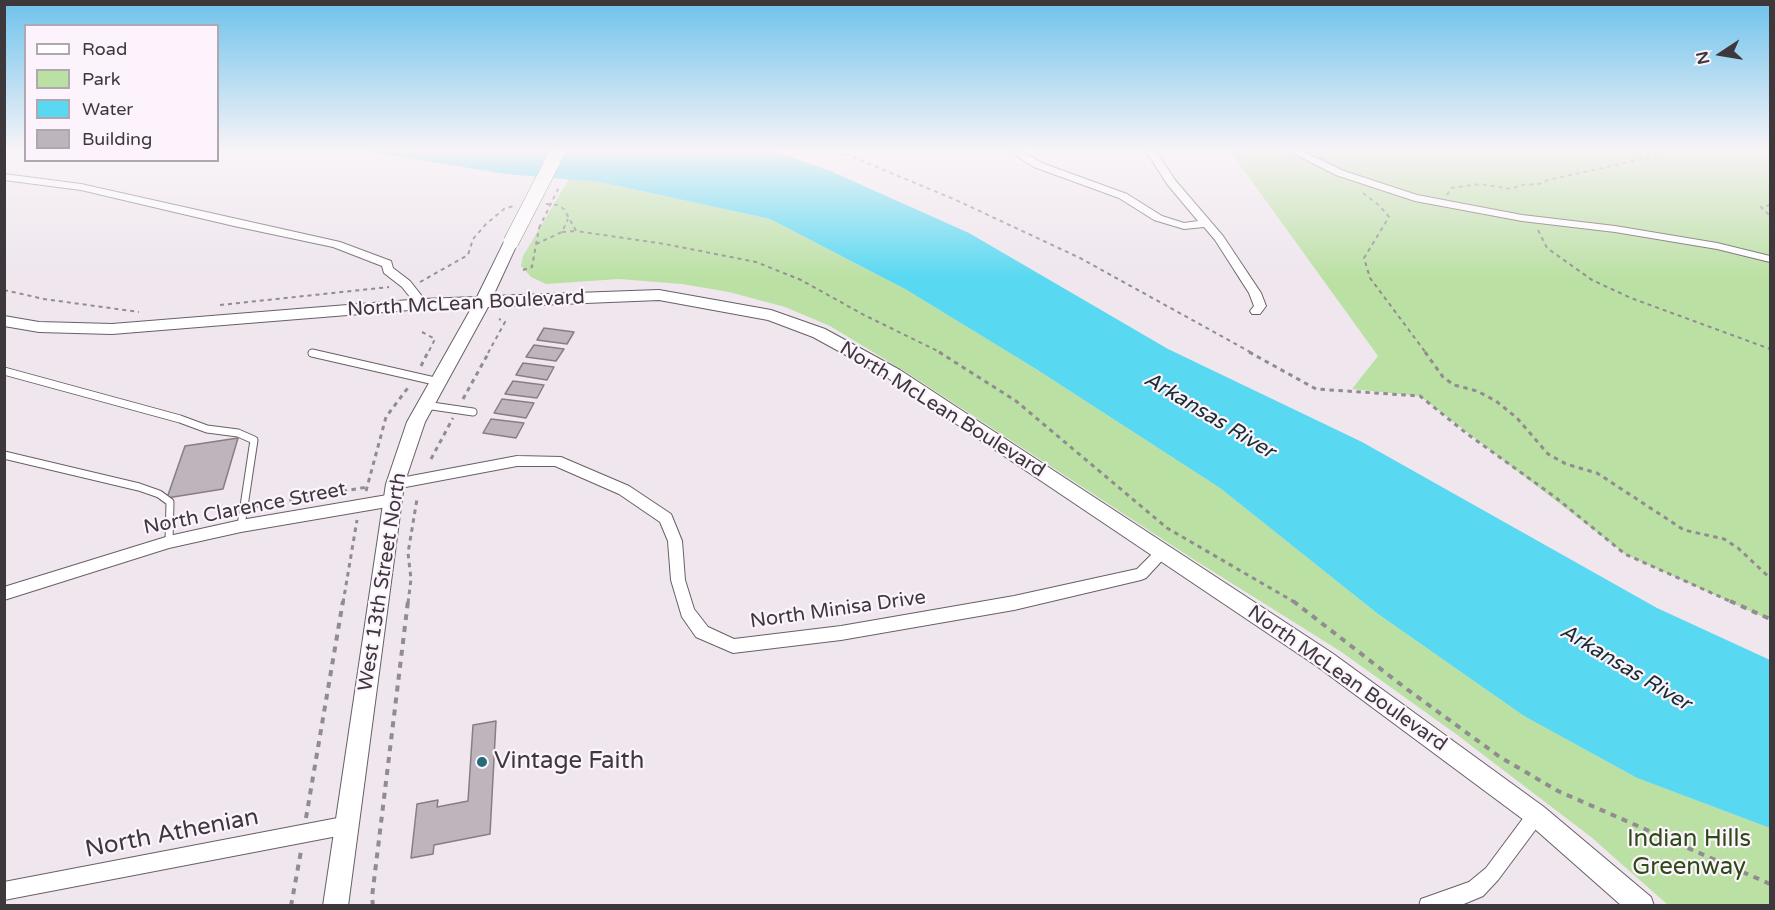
<!DOCTYPE html>
<html>
<head>
<meta charset="utf-8">
<style>
  body { margin:0 }
  #map { position:relative; width:1775px; height:910px; overflow:hidden; background:#efe6ee; font-family:"Varela Round",sans-serif }
  canvas { display:block }
  .frame { position:absolute; inset:0; border:6px solid #3c383c; pointer-events:none }
  .legend { position:absolute; left:24px; top:24px; width:195px; height:138px; box-sizing:border-box; background:#fcf3fc; border:2px solid #afa8af; margin:0; padding:8px 10px; list-style:none; font-size:18px; color:#3c383c }
  .legend li { display:flex; align-items:center; gap:12px; height:30px }
  .legend b { width:30px; border:2px solid #afa8af }
  .north { position:absolute; left:1691px; top:24px; width:60px; height:60px; -webkit-text-stroke:4px #fcf3fc; paint-order:stroke; rotate:258deg; font-size:16px; font-weight:700; line-height:24px; text-align:center; color:#3c383c }
  .north::after { content:''; display:block; margin:auto; width:21px; height:27px; background:#3c383c; clip-path:polygon(50% 0,100% 100%,50% 72%,0 100%) }
</style>
</head>
<body>
<div id="map">
<canvas width="1775" height="910"></canvas>
<div class="frame"></div>
<ul class="legend">
<li><b style="height:8px;background:#fff"></b>Road</li>
<li><b style="height:16px;background:#bbe0a4"></b>Park</li>
<li><b style="height:16px;background:#58d8f1"></b>Water</li>
<li><b style="height:16px;background:#bdb4bc"></b>Building</li>
</ul>
<div class="north">N</div>
</div>
<script>
const context = document.querySelector('canvas').getContext('2d');
context.lineJoin = 'round';
function fillPath(path, color) { context.fillStyle = color; context.fill(path, 'evenodd'); }
const poly = rows => new Path2D(rows.map(r => 'M' + r).join(''));
function trace(path, color, width, dash) { context.strokeStyle = color; context.lineWidth = width; context.lineCap = dash ? 'butt' : 'round'; context.setLineDash(dash || []); context.stroke(path); }
function label(font, color, halo, rows, align = 'center') {
  context.font = font + ' "Varela Round",sans-serif'; context.lineWidth = 4.5; context.setLineDash([]); context.textBaseline = 'middle'; context.strokeStyle = halo; context.fillStyle = color; for (const [text, x, y, turn = 0] of rows) {
    context.save(); context.translate(x, y); context.rotate((+turn || 0) * Math.PI / 180); context.textAlign = isNaN(turn) ? turn : align; if (halo) context.strokeText(text, 0, 0); context.fillText(text, 0, 0); context.restore();
  }
}
fillPath(poly([
  [1230,151,1770,151,1770,620,1625,554,1420,396,1352,389,1378,356],
  [569,179,600,182,770,219,905,289,1036,369,1220,488,1378,614,1524,716,1637,778,1770,828,1770,905,1668,905,1591,837,1456,734,1340,651,1193,559,906,372,830,326,785,307,729,292,682,284,619,279,546,284,531,277,521,266,523,256]
]), '#bbe0a4');
fillPath(poly([
  [364,151,773,151,828,170,969,233,1168,349,1362,442,1657,608,1770,660,1770,828,1637,778,1524,716,1378,614,1220,488,1036,369,905,289,770,219,600,182,506,174]
]), '#58d8f1');
const building = poly([
  [544,328,574,332,567,344,537,340,544,328],
  [534,345,564,349,556,361,526,357,534,345],
  [523,363,554,367,547,380,516,375,523,363],
  [513,381,544,385,537,398,505,394,513,381],
  [502,399,534,403,526,418,494,413,502,399],
  [491,419,524,423,516,438,483,433,491,419],
  [238,438,223,489,167,498,185,446,238,438],
  [496,721,490,834,434,845,433,854,411,858,417,804,438,800,437,807,468,801,473,725,496,721]
]);
fillPath(building, '#bdb4bc');
trace(building, '#877e85', 1.5);
const lane = poly([
  [312,353,439,382],
  [4,371,180,419,207,429,238,433,254,440,241,526],
  [425,405,473,412],
  [4,455,139,487,159,494,170,502,169,542]
]);
const street = poly([
  [1009,151,1021,151,1042,163,1127,194,1162,216,1184,223,1198,221,1167,184,1146,151,1156,151,1175,180,1223,236,1261,293,1266,306,1260,314,1252,314,1250,311,1254,306,1249,293,1215,240,1204,227,1184,229,1154,220,1119,198,1034,167,1009,151],
  [1289,151,1302,151,1344,171,1417,195,1522,215,1615,226,1717,243,1770,256,1770,262,1717,249,1615,232,1522,221,1415,201,1336,175,1289,151],
  [4,174,81,184,340,242,391,261,393,268,410,281,428,304,422,308,418,307,402,287,384,273,382,266,333,247,234,226,81,190,4,180,4,174],
  [517,456,561,457,629,486,671,514,682,541,685,580,694,609,708,627,734,639,841,626,1014,596,1137,569,1158,548,1163,546,1168,548,1170,552,1146,578,1141,580,1014,610,841,640,733,653,696,637,682,617,671,580,668,541,660,522,619,494,555,466,517,466,395,489,390,488,388,484,390,480,395,479,517,456],
  [393,494,398,496,400,500,398,504,393,506,241,532,169,548,4,600,4,587,169,536,241,520,393,494],
  [1536,806,1542,809,1545,815,1542,821,1498,880,1483,896,1459,906,1419,906,1421,899,1469,882,1486,868,1530,809,1536,806],
  [348,816,354,819,357,825,354,831,348,834,4,900,4,882,348,816]
]);
const secondary = poly([
  [511,237,518,242,493,296,659,290,771,310,825,329,900,370,1332,653,1544,807,1651,897,1654,906,1622,906,1528,823,1318,667,888,378,813,337,768,320,659,300,488,307,425,422,404,484,348,906,323,906,386,484,407,422,472,307,422,309,112,334,39,332,4,326,4,316,39,322,112,324,422,299,477,297,504,242,511,237]
]);
trace(lane, '#686067', 9);
trace(street, '#686067', 2);
trace(secondary, '#686067', 2);
trace(poly([
  [838,151,956,200,1080,258,1252,353],
  [1363,193,1380,206,1389,217,1364,258,1370,278,1426,353],
  [1447,195,1451,188,1480,184,1512,189,1520,185,1539,184,1548,180,1678,151],
  [546,204,557,205,564,209,576,231,665,244,756,262,801,280,864,315,942,353],
  [1770,205,1761,207,1770,216],
  [1538,230,1547,248,1592,280,1631,298,1770,349],
  [562,232,575,231],
  [536,244,562,232,568,219],
  [523,270,532,267,539,228],
  [420,282,468,255,473,239,486,224,504,209,513,206],
  [4,290,44,299,139,312],
  [220,305,389,287],
  [422,332,435,339,428,353],
  [488,353,505,322,499,319]
]), '#928b91', 2, [4, 4]);
trace(poly([
  [939,352,1016,401,1167,528,1296,603],
  [1249,352,1316,389,1420,396,1466,433,1555,497,1625,554,1734,603],
  [1425,352,1443,377,1454,385,1477,391,1496,401,1517,418,1548,454,1566,464,1597,473,1684,530,1724,539,1738,548,1770,578],
  [421,366,428,352],
  [463,399,489,352],
  [431,459,453,418],
  [366,491,386,417,410,385],
  [254,507,367,487],
  [343,603,357,520],
  [408,603,411,579,408,553,417,499]
]), '#928b91', 3, [4.5, 4.5]);
trace(poly([
  [1293,601,1404,687,1500,757,1558,791,1770,884],
  [1730,601,1770,619],
  [306,818,343,601],
  [291,906,301,851],
  [373,906,372,897,408,601]
]), '#928b91', 4, [6, 6]);
trace(lane, '#fff', 7);
fillPath(street, '#fff');
fillPath(secondary, '#fff');
const secondaryBridge = poly([
  [511,242,558,151]
]);
trace(secondaryBridge, '#686067', 16, []);
trace(poly([
  [539,228,560,185]
]), '#928b91', 2, [4, 4]);
trace(secondaryBridge, '#fff', 15);
const sky = context.createLinearGradient(0, 0, 0, 278);
sky.addColorStop(0, '#6ec2ec');
sky.addColorStop(0.54, '#f8f4f7');
sky.addColorStop(1, '#f8f4f700');
context.fillStyle = sky;
context.fillRect(0, 0, 1775, 278);
for (const [x, y, r, color] of [
  [482,762,6,"#246c79"]
]) { const dot = new Path2D(); dot.arc(x, y, r, 0, 2 * Math.PI); context.fillStyle = color; context.fill(dot); trace(dot, '#fcf3fc', 2); }
label('20px', '#3c383c', '#fcf3fc', [
  ["North McLean Boulevard",466,304,-3],
  ["North McLean Boulevard",942,410,32],
  ["North Clarence Street",245,509,-11],
  ["West 13th Street North",383,582,-81],
  ["North Minisa Drive",838,610,-8],
  ["North McLean Boulevard",1347,679,35]
]);
label('italic 21px', '#182e33', '#fcf3fc', [
  ["Arkansas River",1209,416,31],
  ["Arkansas River",1625,668,31]
]);
label('24px', '#3c383c', '#fcf3fc', [
  ["Vintage Faith",494,762]
], 'left');
label('24px', '#3c383c', '#fcf3fc', [
  ["North Athenian",172,834,-11]
]);
label('24px', '#2c4a14', '#fcf3fc', [
  ["Indian Hills",1689,840],
  ["Greenway",1689,868]
]);
</script>
</body>
</html>
